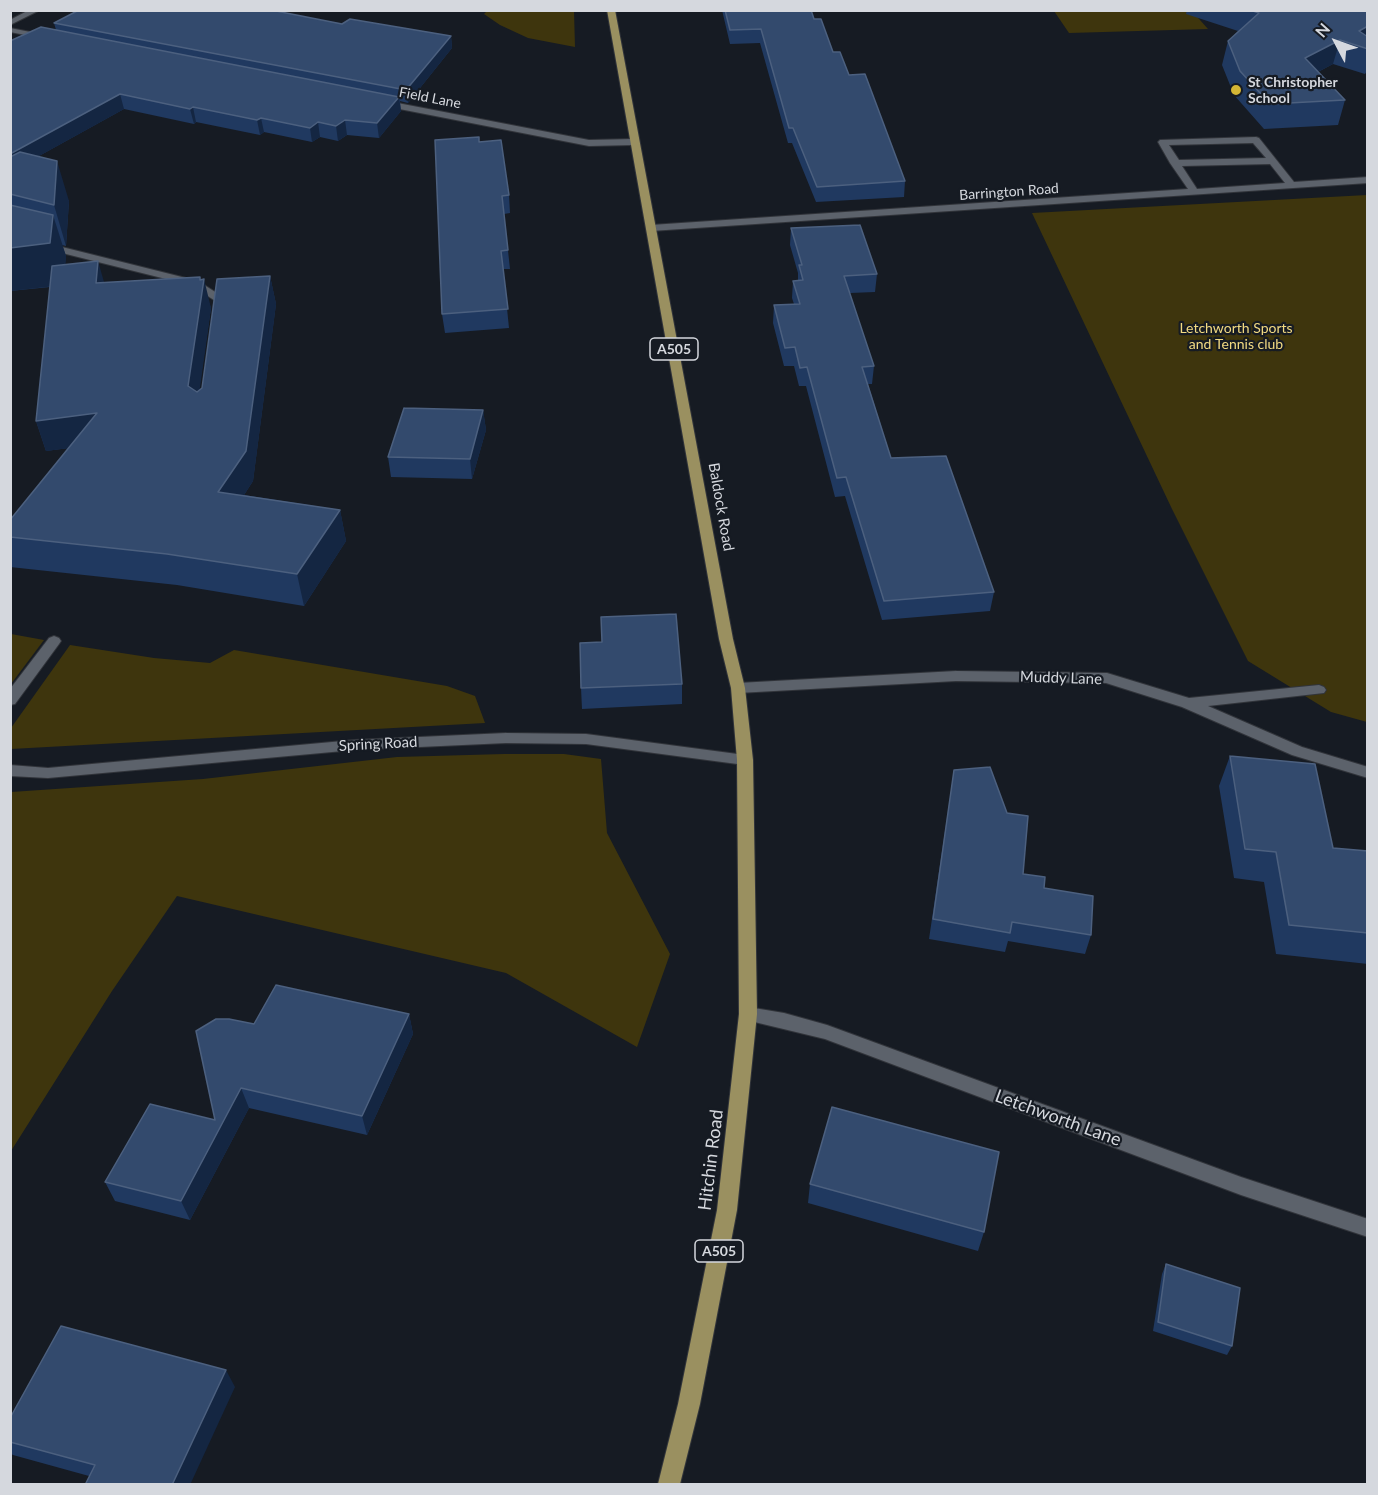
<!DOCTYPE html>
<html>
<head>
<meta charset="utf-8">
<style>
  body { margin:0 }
  #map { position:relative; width:1378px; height:1495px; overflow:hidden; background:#161b23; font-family:Lato,sans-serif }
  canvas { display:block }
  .frame { position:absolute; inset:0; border:12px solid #d5d8de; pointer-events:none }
  .north { position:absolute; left:1306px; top:12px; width:60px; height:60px; -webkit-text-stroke:4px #161b23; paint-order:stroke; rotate:311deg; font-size:16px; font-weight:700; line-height:24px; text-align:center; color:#d5d8de }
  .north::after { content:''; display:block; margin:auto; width:21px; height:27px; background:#d5d8de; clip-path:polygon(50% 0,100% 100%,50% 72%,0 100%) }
</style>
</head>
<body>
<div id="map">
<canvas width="1378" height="1495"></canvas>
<div class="frame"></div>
<div class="north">N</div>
</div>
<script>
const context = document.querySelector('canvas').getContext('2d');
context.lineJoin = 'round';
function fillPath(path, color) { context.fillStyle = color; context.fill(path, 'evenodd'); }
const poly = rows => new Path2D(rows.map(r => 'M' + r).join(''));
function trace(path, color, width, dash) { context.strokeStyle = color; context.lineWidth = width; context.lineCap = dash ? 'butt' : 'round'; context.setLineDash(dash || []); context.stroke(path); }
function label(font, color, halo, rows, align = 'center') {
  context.font = font + ' Lato,sans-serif'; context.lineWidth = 4.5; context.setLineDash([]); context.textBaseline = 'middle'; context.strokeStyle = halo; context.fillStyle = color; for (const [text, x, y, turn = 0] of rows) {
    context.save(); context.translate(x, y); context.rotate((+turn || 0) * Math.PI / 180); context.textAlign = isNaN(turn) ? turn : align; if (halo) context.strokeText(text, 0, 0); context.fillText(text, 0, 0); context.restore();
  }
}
fillPath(poly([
  [488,10,574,11,575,47,528,38,500,25,484,14],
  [1054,11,1192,11,1208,29,1069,33],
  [1367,195,1367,722,1331,712,1248,661,1172,509,1032,213],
  [11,634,44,640,11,684,10,634],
  [70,645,154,658,210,663,234,650,447,686,475,696,485,723,11,749,11,728],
  [504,754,564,754,601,759,607,833,670,954,637,1047,506,973,177,896,112,991,11,1151,11,792,203,779,397,757]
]), '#3e350d');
const minor = poly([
  [29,10,40,10,10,25,10,20,29,10],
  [10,28,46,35,50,37,46,39,10,32,10,28],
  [382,100,589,140,633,139,638,142,633,145,589,146,379,105,378,103,382,100],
  [1256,137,1259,138,1294,182,1368,177,1368,183,651,231,646,228,651,225,1188,189,1170,163,1158,142,1160,140,1256,137],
  [1253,143,1266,158,1179,160,1169,145,1253,143],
  [1270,164,1285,183,1197,189,1182,166,1270,164],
  [10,234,198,281,223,297,222,314,213,316,214,300,190,285,10,240,10,234],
  [54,636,59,638,61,641,59,644,15,704,10,705,10,689,49,638,54,636],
  [956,671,1107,673,1189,698,1319,685,1324,687,1326,690,1324,693,1208,706,1302,747,1368,767,1368,778,1292,755,1182,707,1106,683,956,681,738,693,731,688,738,683,956,671],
  [506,733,586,734,745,755,753,760,745,765,586,744,506,743,354,750,48,778,10,776,10,765,48,768,354,740,506,733],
  [748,1007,784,1013,827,1025,1241,1177,1368,1219,1368,1237,1241,1195,825,1039,742,1019,739,1014,742,1009,748,1007]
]);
const major = poly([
  [607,10,615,10,733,639,745,688,753,760,757,1014,737,1210,700,1404,680,1484,658,1484,678,1404,717,1210,739,1014,737,760,731,688,719,639,607,10]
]);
trace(minor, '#31343a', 2);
trace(major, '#31343a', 2);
fillPath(minor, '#5c626b');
fillPath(major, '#9a9060');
fillPath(poly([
  [722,10,811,10,814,19,833,52,849,75,905,181,904,197,816,202,792,143,788,143,760,43,730,44],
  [1187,10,1368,10,1368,70,1365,74,1333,64,1318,72,1345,100,1338,125,1264,129,1234,95,1222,65,1228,41,1238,31,1186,14],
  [54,23,342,24,451,36,452,48,408,103,400,101,401,111,379,138,347,135,338,141,320,137,312,142,264,132,260,135,196,122,194,124,124,109,39,156,69,201,66,246,62,245,66,256,65,264,104,282,201,280,211,308,199,390,202,388,270,276,276,304,253,481,244,495,340,510,346,541,304,606,177,585,10,567,10,520,69,448,46,451,36,421,50,287,10,291,10,41,56,30],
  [479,142,509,195,510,213,504,214,510,269,503,269,509,328,445,333,442,314],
  [791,228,877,274,875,292,850,293,874,366,872,384,868,384,891,458,994,592,990,611,882,620,845,496,835,497,806,386,799,386,794,366,784,366,773,323,774,305,794,304,792,298,793,281,798,281,798,273,790,245],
  [483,410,486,430,472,479,391,477,388,457],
  [682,684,682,704,582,709,581,688],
  [1230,756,1333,848,1368,851,1368,964,1276,954,1264,882,1234,878,1219,786],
  [954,770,1023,874,1044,888,1091,935,1085,954,1008,941,1005,952,929,939],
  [409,1014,413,1034,367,1135,249,1108,190,1220,115,1201,105,1182,215,1120,254,1024],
  [810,1184,984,1232,978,1251,808,1203],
  [1166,1264,1232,1346,1227,1355,1153,1331,1162,1274],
  [235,1387,89,1476,13,1455,10,1453,10,1442]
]), '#203960');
fillPath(poly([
  [1368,26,1368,36,1364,48,1359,31],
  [451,36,452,48,408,103,406,90],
  [1340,40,1333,64,1298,82,1305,58],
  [120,94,124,109,10,172,10,154],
  [399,97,401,111,379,138,377,123],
  [193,107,196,122,194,124,190,109],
  [261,118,264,132,260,135,257,120],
  [345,120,347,135,338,141,336,126],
  [318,122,320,137,312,142,310,128],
  [57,161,69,201,66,246,54,205],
  [53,215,66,256,64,285,10,291,10,248],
  [98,261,106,289,96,283],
  [270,276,276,304,253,481,226,523,218,492],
  [200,277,203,286,204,279,211,308,196,416,188,386],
  [483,410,486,430,472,479,470,459],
  [97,413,107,443,46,451,36,421],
  [340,510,346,541,304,606,297,574],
  [409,1014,413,1034,367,1135,362,1116],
  [241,1088,249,1108,190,1220,181,1201],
  [226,1370,235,1387,190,1485,172,1485]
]), '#142642');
const building = poly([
  [79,10,271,10,342,24,350,19,451,36,406,90,54,23,79,10],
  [725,10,811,10,814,19,821,19,833,52,840,52,849,75,865,74,905,181,817,187,793,128,789,128,761,29,730,30,725,10],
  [1250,10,1368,10,1368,26,1359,31,1368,37,1368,49,1340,40,1305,58,1345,100,1270,104,1240,71,1228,41,1259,13,1250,10],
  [41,27,399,97,377,123,345,120,336,126,318,122,310,128,261,118,257,120,193,107,190,109,120,94,10,154,10,41,41,27],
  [479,137,479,142,501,140,509,195,502,196,508,250,501,251,508,309,442,314,435,140,479,137],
  [20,152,57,161,54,205,10,194,10,157,20,152],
  [10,205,53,215,50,243,10,248,10,205],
  [860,225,877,274,844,276,874,366,862,367,891,458,946,456,994,592,884,601,846,477,837,478,807,367,800,368,795,347,785,348,774,305,800,304,793,281,803,280,799,265,802,265,791,228,860,225],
  [98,261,96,283,200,277,200,280,204,279,188,386,197,392,202,388,217,279,270,276,246,451,218,492,340,510,297,574,167,554,10,537,10,520,97,413,36,421,52,266,98,261],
  [404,408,483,410,470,459,388,457,404,408],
  [676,614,682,684,581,688,580,643,602,642,601,617,676,614],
  [1230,756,1315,764,1333,848,1368,851,1368,933,1289,925,1276,852,1245,849,1230,756],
  [990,767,1007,813,1028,816,1023,874,1045,877,1044,888,1093,896,1091,935,1012,922,1010,933,933,919,954,770,990,767],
  [276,985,409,1014,362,1116,241,1088,181,1201,105,1182,150,1104,215,1120,196,1031,216,1019,229,1019,254,1024,276,985],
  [832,1107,999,1152,984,1232,810,1184,832,1107],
  [1166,1264,1240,1288,1232,1346,1158,1322,1166,1264],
  [61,1326,226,1370,172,1485,85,1485,95,1465,10,1442,10,1418,61,1326]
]);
fillPath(building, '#334a6d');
trace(building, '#4c607f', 1.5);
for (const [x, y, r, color] of [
  [1236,90,6,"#d4b635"]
]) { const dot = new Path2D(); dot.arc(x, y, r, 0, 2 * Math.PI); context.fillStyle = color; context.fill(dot); trace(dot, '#161b23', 2); }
label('bold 14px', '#d5d8de', '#161b23', [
  ["St Christopher",1248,82],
  ["School",1248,98]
], 'left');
label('14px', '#d5d8de', '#161b23', [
  ["Field Lane",430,98,11],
  ["Barrington Road",1009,192,-4]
]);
label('14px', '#f2da82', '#161b23', [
  ["Letchworth Sports",1236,328],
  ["and Tennis club",1236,344]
]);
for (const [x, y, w] of [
  [674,349,48],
  [719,1251,48]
]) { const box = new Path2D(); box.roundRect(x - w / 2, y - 11, w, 22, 4.5); context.fillStyle = '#161b23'; context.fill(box); trace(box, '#d5d8de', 1.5); }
label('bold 14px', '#d5d8de', null, [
  ["A505",674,349],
  ["A505",719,1251]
]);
label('15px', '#d5d8de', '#161b23', [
  ["Baldock Road",721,507,80],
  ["Muddy Lane",1061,678,2],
  ["Spring Road",378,744,-3]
]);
label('18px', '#d5d8de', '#161b23', [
  ["Letchworth Lane",1058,1118,20],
  ["Hitchin Road",711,1160,-83]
]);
</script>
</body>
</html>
